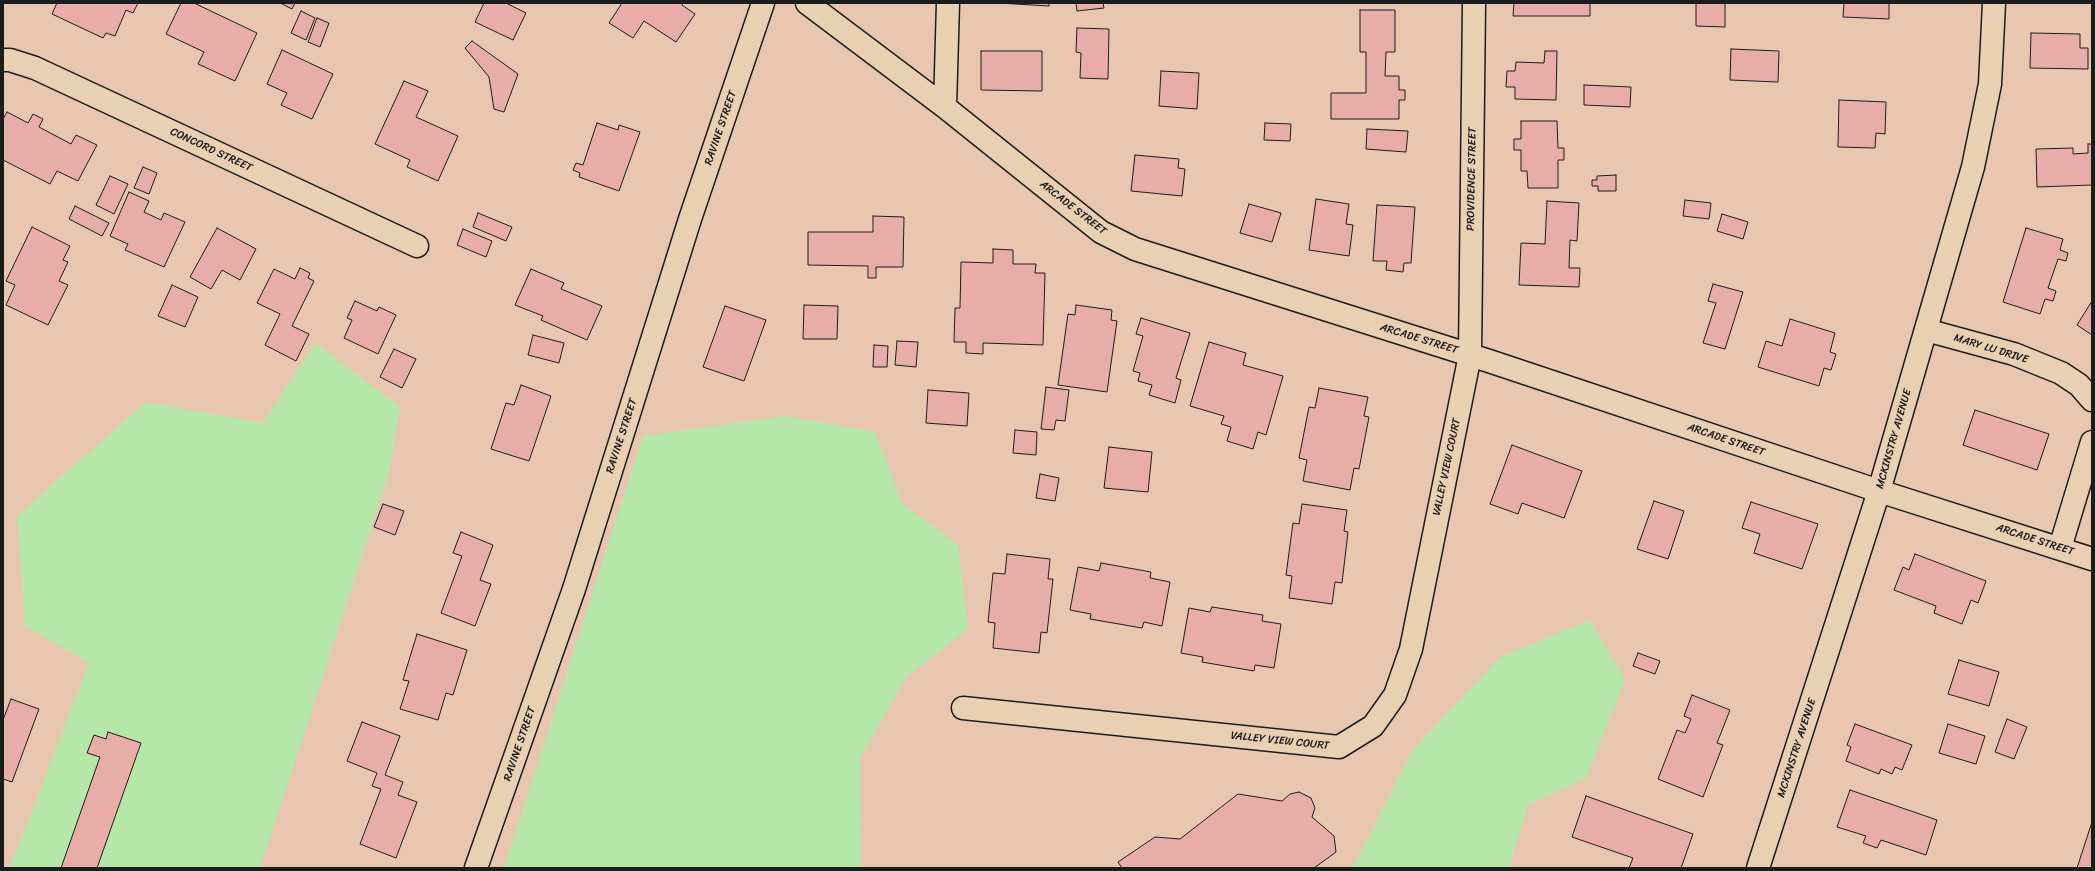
<!DOCTYPE html>
<html>
<head>
<meta charset="utf-8">
<style>
  body { margin:0 }
  #map { position:relative; width:2095px; height:871px; overflow:hidden; background:#e9c6af; font-family:Sriracha,sans-serif }
  canvas { display:block }
  .frame { position:absolute; inset:0; border:4px solid #1c1c1c; pointer-events:none }
</style>
</head>
<body>
<div id="map">
<canvas width="2095" height="871"></canvas>
<div class="frame"></div>
</div>
<script>
const context = document.querySelector('canvas').getContext('2d');
context.lineJoin = 'round';
function fillPath(path, color) { context.fillStyle = color; context.fill(path, 'evenodd'); }
const poly = rows => new Path2D(rows.map(r => 'M' + r).join(''));
function trace(path, color, width, dash) { context.strokeStyle = color; context.lineWidth = width; context.lineCap = dash ? 'butt' : 'round'; context.setLineDash(dash || []); context.stroke(path); }
function label(font, color, halo, rows, align = 'center') {
  context.font = font + ' Sriracha,sans-serif'; context.lineWidth = 3.5; context.setLineDash([]); context.textBaseline = 'middle'; context.strokeStyle = halo; context.fillStyle = color; for (const [text, x, y, turn = 0] of rows) {
    context.save(); context.translate(x, y); context.rotate((+turn || 0) * Math.PI / 180); context.textAlign = isNaN(turn) ? turn : align; if (halo) context.strokeText(text, 0, 0); context.fillText(text, 0, 0); context.restore();
  }
}
fillPath(poly([
  [315,343,400,407,388,477,260,868,10,868,89,663,25,626,17,516,146,402,263,423],
  [785,416,875,432,902,503,958,545,968,629,906,677,860,759,861,868,504,868,643,436],
  [1590,620,1625,680,1586,778,1528,805,1509,868,1350,868,1357,860,1411,752,1500,657]
]), '#b5e7a8');
const building = poly([
  [57,3,138,3,133,13,126,10,115,36,106,33,103,38,52,14,57,3],
  [181,3,194,3,257,33,235,81,198,64,204,52,166,34,181,3],
  [280,3,295,3,292,9,280,3],
  [484,3,506,3,526,13,513,40,475,22,484,3],
  [622,3,683,3,682,5,695,14,676,42,644,21,633,38,609,23,622,3],
  [998,3,1049,3,1049,6,998,3],
  [1076,3,1103,3,1104,8,1077,11,1076,3],
  [1514,3,1590,3,1590,16,1513,16,1514,3],
  [1696,3,1725,3,1725,27,1696,26,1696,3],
  [1844,3,1889,3,1889,19,1843,17,1844,3],
  [1360,10,1395,10,1395,52,1386,52,1385,76,1399,76,1399,90,1405,90,1405,100,1399,100,1399,119,1331,119,1331,93,1366,93,1366,52,1360,52,1360,10],
  [301,11,315,18,306,40,291,33,301,11],
  [317,18,329,23,320,47,308,42,317,18],
  [1077,28,1109,29,1108,79,1080,78,1081,53,1076,52,1077,28],
  [2031,33,2080,34,2080,48,2088,48,2088,69,2030,68,2031,33],
  [472,41,518,74,504,112,494,109,489,77,465,48,472,41],
  [1731,49,1779,51,1778,82,1730,80,1731,49],
  [282,50,333,74,312,119,281,105,287,93,267,84,282,50],
  [981,51,1042,51,1042,91,981,90,981,51],
  [1545,51,1557,51,1556,100,1515,99,1515,87,1506,87,1507,71,1515,71,1516,62,1544,63,1545,51],
  [1161,71,1199,73,1197,109,1159,106,1161,71],
  [404,81,428,91,416,117,458,136,438,181,407,167,410,160,375,144,404,81],
  [1584,85,1631,87,1630,107,1584,105,1584,85],
  [1839,100,1886,102,1885,134,1876,133,1875,148,1838,147,1839,100],
  [7,112,28,123,33,114,43,119,39,127,71,144,76,135,97,145,78,181,57,171,50,184,3,160,3,119,7,112],
  [1521,121,1557,121,1558,148,1564,148,1564,160,1558,160,1558,188,1528,188,1527,171,1521,171,1521,150,1514,150,1514,139,1521,139,1521,121],
  [597,123,618,130,619,125,640,132,619,191,579,177,580,173,573,170,576,163,583,165,597,123],
  [1265,123,1291,124,1290,141,1264,140,1265,123],
  [1367,129,1408,131,1406,152,1366,149,1367,129],
  [2088,144,2092,144,2092,185,2037,187,2036,149,2073,148,2073,154,2088,153,2088,144],
  [1135,155,1179,159,1178,168,1185,169,1182,196,1131,191,1135,155],
  [143,167,157,173,149,194,134,188,143,167],
  [1616,175,1616,191,1598,191,1598,186,1592,186,1592,180,1597,180,1597,176,1616,175],
  [110,176,128,184,114,214,96,205,110,176],
  [129,192,149,201,144,212,161,220,164,213,185,222,164,267,125,250,128,244,110,236,129,192],
  [1316,199,1349,204,1346,224,1353,225,1349,256,1309,250,1316,199],
  [1685,200,1711,203,1709,219,1683,216,1685,200],
  [1547,201,1579,203,1577,241,1570,240,1569,268,1580,268,1579,287,1519,285,1521,243,1545,244,1547,201],
  [1249,204,1281,213,1272,242,1240,233,1249,204],
  [1377,205,1415,207,1411,263,1404,263,1403,272,1386,270,1387,261,1373,261,1377,205],
  [75,206,109,223,102,236,69,219,75,206],
  [478,213,512,227,506,241,473,227,478,213],
  [1722,214,1748,222,1743,239,1717,231,1722,214],
  [873,216,904,217,903,267,876,267,876,278,868,278,868,266,808,265,808,232,873,232,873,216],
  [32,227,70,246,63,260,68,262,59,281,68,285,48,325,6,305,15,285,6,281,32,227],
  [217,228,256,249,240,280,222,270,211,289,190,277,217,228],
  [2026,228,2063,239,2060,250,2068,253,2066,261,2058,259,2048,288,2056,291,2053,301,2045,299,2040,314,2003,302,2026,228],
  [463,229,492,241,486,257,457,245,463,229],
  [993,249,1013,250,1013,264,1036,264,1035,273,1045,273,1043,345,983,343,983,354,966,353,966,342,954,342,955,308,960,308,961,262,993,263,993,249],
  [300,268,310,273,308,278,314,281,292,326,309,334,296,361,265,345,280,314,257,303,274,269,295,279,300,268],
  [531,269,564,283,561,289,602,306,587,340,541,320,543,316,515,305,531,269],
  [1713,284,1743,292,1725,349,1703,343,1716,303,1708,301,1713,284],
  [172,285,198,297,185,327,158,316,172,285],
  [355,301,377,311,379,307,396,315,378,354,344,338,352,320,347,318,355,301],
  [2092,301,2092,335,2077,325,2092,301],
  [804,305,838,306,837,339,803,339,804,305],
  [1076,305,1112,310,1111,320,1117,321,1107,392,1058,385,1068,314,1075,315,1076,305],
  [725,306,766,320,744,381,703,367,725,306],
  [1141,318,1190,333,1176,378,1181,380,1175,403,1149,395,1152,385,1138,381,1140,373,1133,371,1143,336,1136,334,1141,318],
  [1790,319,1835,333,1830,352,1836,354,1831,370,1824,368,1819,386,1758,367,1766,341,1782,346,1790,319],
  [533,335,564,343,559,363,528,355,533,335],
  [897,341,918,342,916,367,895,365,897,341],
  [1209,342,1246,353,1243,365,1283,376,1266,435,1258,432,1253,449,1227,441,1231,427,1221,424,1224,416,1190,406,1209,342],
  [874,345,888,346,887,367,873,367,874,345],
  [394,349,416,359,402,388,380,377,394,349],
  [521,385,551,396,529,461,491,449,506,403,514,405,521,385],
  [1046,387,1069,390,1065,421,1056,420,1054,430,1041,429,1046,387],
  [1319,388,1368,397,1364,416,1369,417,1359,469,1354,468,1350,490,1303,481,1307,460,1299,458,1309,407,1315,408,1319,388],
  [928,390,969,393,967,426,926,423,928,390],
  [1975,410,2049,434,2037,470,1963,445,1975,410],
  [1015,430,1037,432,1036,455,1013,453,1015,430],
  [1512,445,1582,471,1564,518,1522,503,1518,514,1490,504,1512,445],
  [1109,447,1152,452,1148,492,1104,488,1109,447],
  [1040,474,1059,478,1055,501,1036,498,1040,474],
  [1654,501,1684,511,1668,559,1637,549,1654,501],
  [1751,502,1818,524,1802,569,1754,553,1760,534,1742,528,1751,502],
  [383,504,404,511,395,535,374,527,383,504],
  [1302,504,1347,510,1344,531,1348,532,1342,583,1335,582,1332,604,1289,598,1292,576,1286,575,1293,523,1299,524,1302,504],
  [461,532,493,545,480,580,491,584,475,626,441,613,462,556,453,553,461,532],
  [1007,554,1050,559,1048,579,1053,579,1047,633,1041,632,1039,653,993,648,995,623,988,622,993,573,1005,574,1007,554],
  [1915,554,1986,581,1978,603,1971,600,1962,624,1934,613,1936,606,1894,590,1903,567,1909,570,1915,554],
  [1101,563,1151,572,1150,578,1170,582,1162,626,1144,622,1142,628,1090,619,1091,614,1070,610,1078,567,1099,571,1101,563],
  [1212,607,1263,615,1262,621,1281,624,1274,668,1255,665,1254,671,1202,662,1203,657,1181,653,1189,608,1210,612,1212,607],
  [417,634,467,650,453,695,446,693,438,720,400,709,409,681,403,680,417,634],
  [1638,653,1660,661,1655,674,1633,666,1638,653],
  [1959,660,1999,672,1989,706,1948,694,1959,660],
  [1692,695,1730,710,1717,743,1723,745,1703,797,1658,779,1677,730,1685,733,1691,719,1684,716,1692,695],
  [11,699,39,709,12,782,3,779,3,720,11,699],
  [2007,719,2027,727,2014,759,1995,752,2007,719],
  [362,722,400,736,385,775,403,782,398,795,417,802,396,858,360,844,381,789,372,786,377,773,347,761,362,722],
  [1855,724,1912,745,1902,770,1895,767,1892,774,1881,769,1879,774,1846,761,1851,747,1847,745,1855,724],
  [1948,724,1985,736,1976,764,1939,753,1948,724],
  [108,732,141,743,97,868,61,868,100,757,87,753,94,735,106,739,108,732],
  [1850,790,1937,820,1926,855,1881,840,1877,848,1863,843,1866,836,1837,827,1850,790],
  [1299,792,1311,798,1315,808,1312,817,1334,836,1336,852,1314,868,1122,868,1118,862,1155,837,1180,839,1238,794,1282,801,1290,794,1299,792],
  [1586,796,1693,834,1681,868,1629,868,1633,858,1572,837,1586,796],
  [2092,822,2092,868,2077,868,2092,822]
]);
fillPath(building, '#e8ada9');
trace(building, '#1c1c1c', 1);
const minor = poly([
  [807,3,945,107,1101,232,1135,249,1489,361,1879,491,2092,559],
  [3,60,10,60,35,68,417,246],
  [945,107,948,3],
  [1926,330,2014,354,2061,373,2079,385,2092,400],
  [2060,548,2092,442],
  [963,708,1339,747,1373,726,1395,695,1411,649,1470,355,1474,3],
  [476,868,574,589,690,219,763,3]
]);
const tertiary = poly([
  [1758,868,1879,491,1973,167,1990,84,1994,3]
]);
trace(minor, '#1c1c1c', 25);
trace(tertiary, '#1c1c1c', 25);
trace(minor, '#ead0b2', 22);
trace(tertiary, '#ead0b2', 22);
label('11px', '#1c1c1c', '#ead0b2', [
  ["RAVINE STREET",721,128,-71],
  ["CONCORD STREET",211,150,25],
  ["PROVIDENCE STREET",1472,179,-89],
  ["ARCADE STREET",1073,208,38],
  ["ARCADE STREET",1419,339,17],
  ["MARY LU DRIVE",1991,349,17],
  ["RAVINE STREET",622,436,-72],
  ["MCKINSTRY AVENUE",1894,439,-74],
  ["ARCADE STREET",1726,440,19],
  ["VALLEY VIEW COURT",1447,467,-78],
  ["ARCADE STREET",2035,540,18],
  ["VALLEY VIEW COURT",1280,741,6],
  ["RAVINE STREET",520,744,-71],
  ["MCKINSTRY AVENUE",1797,748,-72]
]);
</script>
</body>
</html>
